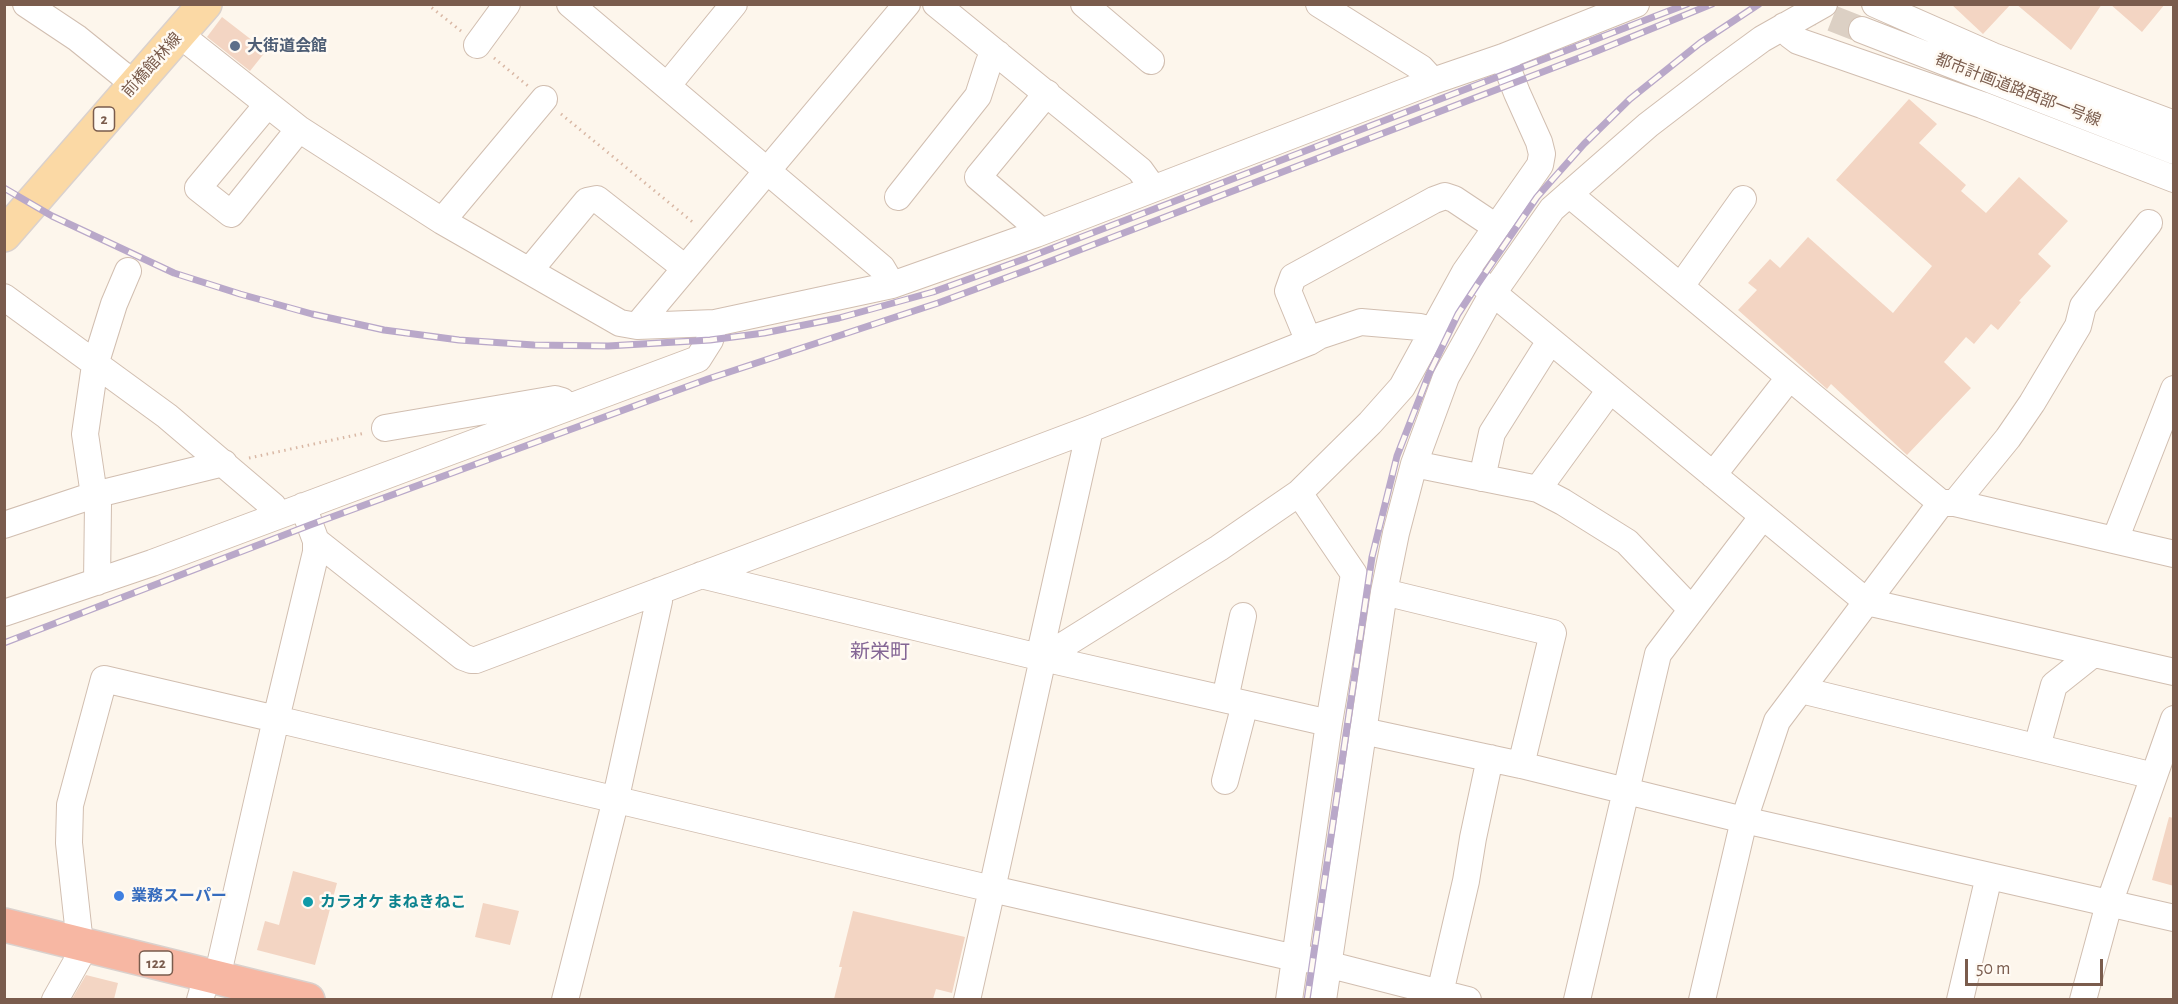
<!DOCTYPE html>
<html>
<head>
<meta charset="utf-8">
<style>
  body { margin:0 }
  #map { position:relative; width:2178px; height:1004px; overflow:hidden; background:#fdf6ec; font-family:"Alegreya Sans",sans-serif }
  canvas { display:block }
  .frame { position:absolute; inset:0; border:6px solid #7a5c4d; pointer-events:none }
  .scale { position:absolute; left:1965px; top:959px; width:138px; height:27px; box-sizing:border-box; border:3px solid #7a5c4d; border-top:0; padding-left:8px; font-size:18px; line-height:21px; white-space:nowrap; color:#7a5c4d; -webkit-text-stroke:4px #fffaf3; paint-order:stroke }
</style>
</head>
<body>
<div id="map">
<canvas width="2178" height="1004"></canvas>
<div class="frame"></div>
<div class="scale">50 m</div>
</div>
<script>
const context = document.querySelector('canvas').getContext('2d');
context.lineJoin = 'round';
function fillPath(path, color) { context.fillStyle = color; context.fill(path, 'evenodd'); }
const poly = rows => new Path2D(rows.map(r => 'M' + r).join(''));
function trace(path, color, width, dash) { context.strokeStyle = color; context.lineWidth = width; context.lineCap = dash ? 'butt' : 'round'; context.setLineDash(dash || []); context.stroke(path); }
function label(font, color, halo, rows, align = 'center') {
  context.font = font + ' "Alegreya Sans","Noto Sans JP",sans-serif'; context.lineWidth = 5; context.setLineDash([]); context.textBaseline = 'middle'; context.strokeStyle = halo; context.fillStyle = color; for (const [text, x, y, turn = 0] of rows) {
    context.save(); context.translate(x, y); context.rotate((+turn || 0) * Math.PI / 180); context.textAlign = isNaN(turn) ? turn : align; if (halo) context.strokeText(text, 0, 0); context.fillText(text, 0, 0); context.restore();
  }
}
fillPath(poly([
  [1951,4,2011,4,1983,34],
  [2016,4,2102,4,2071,50],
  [2110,4,2165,4,2142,32],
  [222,17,266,51,250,71,207,37],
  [1909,99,1937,124,1919,143,1966,185,1961,191,1986,213,2019,177,2068,221,2038,254,2051,266,2019,301,2021,302,1998,330,1991,324,1974,344,1966,337,1944,362,1971,388,1907,455,1831,384,1827,389,1738,310,1757,290,1748,283,1770,259,1780,268,1808,237,1893,313,1932,266,1836,180],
  [2169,817,2174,818,2174,886,2152,880],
  [293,871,337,883,315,965,257,950,265,921,279,925],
  [483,903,519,911,510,945,475,937],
  [853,911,965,937,952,993,936,989,933,999,834,999,842,967,839,967],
  [86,975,118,983,114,999,72,999]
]), '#f3d5c3');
trace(poly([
  [1796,4,1862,30]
]), '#dcd0c4', 26, [26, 13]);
const minor = poly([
  [26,4,77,38,134,84],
  [570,4,882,268,892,285],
  [936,4,1140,170,1153,188],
  [1084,4,1151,61],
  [1319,4,1421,68,1433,81],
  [1875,4,1993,56,2174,124],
  [1784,26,1790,35,1798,41,1982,105,2174,179],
  [1862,30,2174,151],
  [179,34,299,129,442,221,620,323,637,326,907,4],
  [477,45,507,4],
  [667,86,734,4],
  [267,105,198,188,231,214,299,129],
  [1569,194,1941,503],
  [898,197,978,96,989,62,998,54],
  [442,221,544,99],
  [1041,231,978,177,1047,93],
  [530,270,587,201,597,199,685,268],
  [1481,283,1867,602,2174,672],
  [1681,286,1743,199],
  [4,297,167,416,273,506,279,515],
  [637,326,715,323,892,285,1036,234,1433,81,1503,57,1636,4],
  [1309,342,1288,291,1293,277,1434,200,1445,196,1454,199,1496,227],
  [385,428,520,405,555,399,562,401],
  [1414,464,1538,489,1563,502,1627,542,1691,609],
  [1713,475,1789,378],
  [1482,478,1492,433,1550,341],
  [1538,489,1610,390],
  [1955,503,2008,438,2032,403,2078,326,2083,306,2149,223],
  [4,525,94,495,224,463],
  [2115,540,2174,389],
  [316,541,463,657,471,660,476,660,1090,429,1309,342,1319,336,1361,322,1420,327,1434,331],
  [701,575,1043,658,1329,723],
  [97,582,98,504,94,495,85,434,95,365,114,304,128,271],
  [1384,592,1553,633,1521,765],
  [4,613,152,563,698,359,710,340,715,323],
  [1043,658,1042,644,1090,429],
  [1801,690,2154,776],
  [1225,699,1243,616],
  [1363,731,1521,765,1744,820,2174,918],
  [2037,747,2054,685,2093,654],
  [1225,781,1245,704],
  [80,944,69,843,70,805,104,679,276,719,316,552,316,541,303,506],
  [217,978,276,719,992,889,967,1000],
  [1440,993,1466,881,1473,838,1490,758],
  [55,1000,86,945],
  [200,1000,207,976],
  [565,1000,613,811,659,601,659,591],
  [1289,1000,1329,723,1354,574,1299,493],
  [1323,1000,1384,592,1396,533,1414,464,1446,377,1493,293,1552,209,1648,125,1721,69,1762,39,1824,4],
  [1468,1000,1303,958,1295,958,992,889,1043,658,1219,548,1299,493,1370,423,1402,387,1465,272,1540,165,1542,154,1539,142,1517,93,1503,57],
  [1577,1000,1658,654,1763,516],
  [1702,1000,1744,820,1777,721,1941,503,1955,503,2174,554],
  [1960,1000,1989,876],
  [2083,1000,2109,904,2174,719]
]);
const major = poly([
  [4,235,205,4]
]);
const highway = poly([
  [4,925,308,1000]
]);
trace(minor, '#d1beb0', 28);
trace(major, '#dad1cd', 36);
trace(highway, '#dad1cd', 36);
trace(poly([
  [427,4,461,31],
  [494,58,528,86],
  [561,114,695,224],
  [249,458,365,433]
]), '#d9b8a5', 3, [1.5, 4.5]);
trace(minor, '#fff', 26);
trace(major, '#fbd9a5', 33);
trace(highway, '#f7b7a3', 33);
const rail = poly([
  [4,188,52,216,174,273,240,294,312,314,384,330,459,340,534,345,608,346,710,340,764,333,839,318,933,292,1027,258,1687,4],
  [4,643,310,525,708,379,938,303,1030,269,1597,51,1712,4],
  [1307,1000,1372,557,1397,456,1429,374,1458,314,1479,282,1537,197,1584,144,1630,99,1700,43,1759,4]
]);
trace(rail, '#b9a8c9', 7);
trace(rail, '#fffaf3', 4.5, [14]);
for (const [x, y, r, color] of [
  [235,46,6,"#5c6f8a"],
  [119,896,6,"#3f7fe0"],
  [308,902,6,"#0f9aa8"]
]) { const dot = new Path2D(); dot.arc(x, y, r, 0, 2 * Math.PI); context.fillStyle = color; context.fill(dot); trace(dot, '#fffaf3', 2); }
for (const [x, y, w] of [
  [104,119,21],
  [156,963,33]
]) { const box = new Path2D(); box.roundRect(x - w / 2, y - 12, w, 24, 4.5); context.fillStyle = '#fffaf3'; context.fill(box); trace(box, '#7a5c4d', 1.5); }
label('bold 15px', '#7a5c4d', null, [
  ["2",104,119],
  ["122",156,963]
]);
label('bold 16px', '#4e5e75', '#fffaf3', [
  ["大街道会館",247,46]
], 'left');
label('16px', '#7a5c4d', '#fffaf3', [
  ["前橋館林線",152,65,-48],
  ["都市計画道路西部一号線",2018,90,21]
]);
label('bold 16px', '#366cbe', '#fffaf3', [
  ["業務スーパー",131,896]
], 'left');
label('bold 16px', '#0d838f', '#fffaf3', [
  ["カラオケ まねきねこ",320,902]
], 'left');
label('20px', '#846695', '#fffaf3', [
  ["新栄町",880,652]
]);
</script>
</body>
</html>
